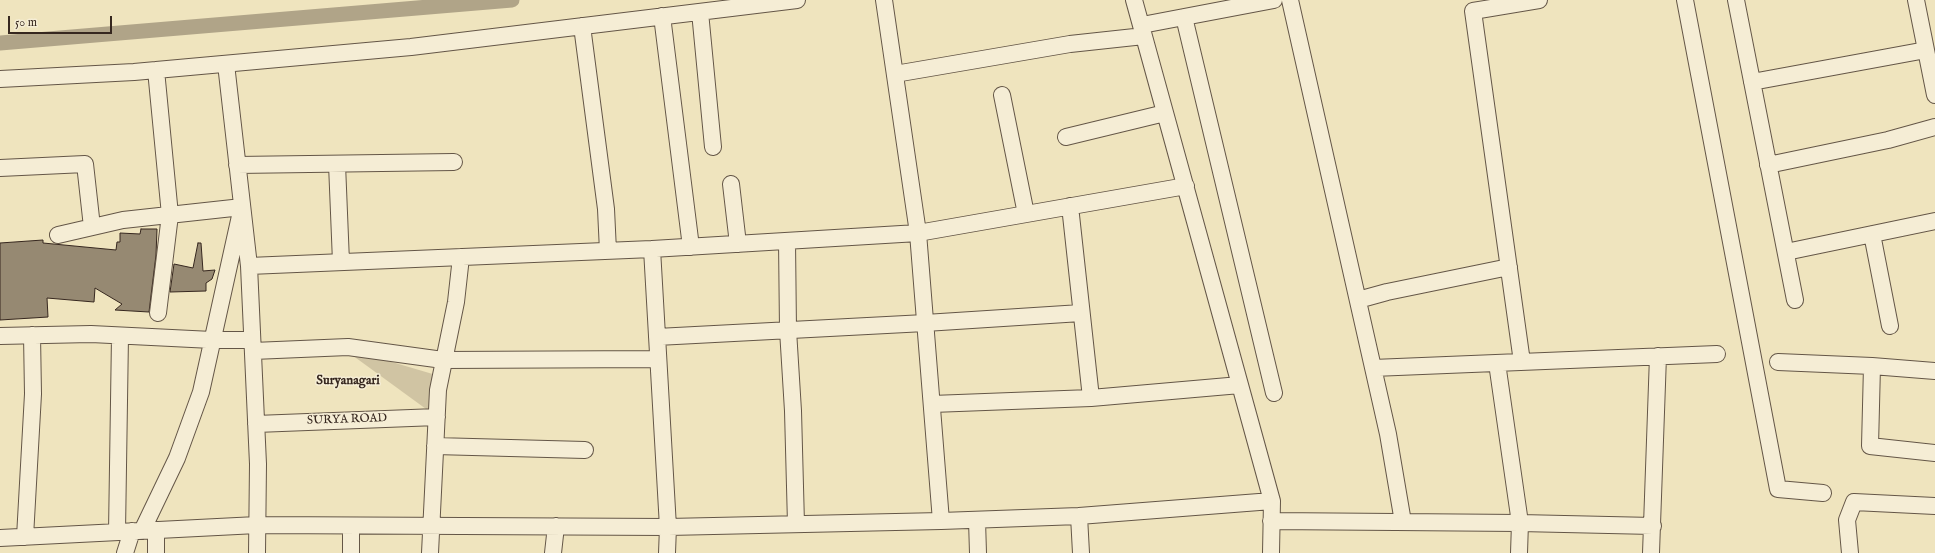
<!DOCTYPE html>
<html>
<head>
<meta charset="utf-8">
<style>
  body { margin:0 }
  #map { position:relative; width:1935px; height:553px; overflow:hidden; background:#efe4be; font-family:"IM FELL English",serif }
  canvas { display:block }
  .scale { position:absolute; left:8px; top:16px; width:104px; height:18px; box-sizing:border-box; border:2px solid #36271f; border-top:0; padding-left:5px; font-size:12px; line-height:14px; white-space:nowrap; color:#36271f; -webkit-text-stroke:3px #f5edd5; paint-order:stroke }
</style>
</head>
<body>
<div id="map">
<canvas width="1935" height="553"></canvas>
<div class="scale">50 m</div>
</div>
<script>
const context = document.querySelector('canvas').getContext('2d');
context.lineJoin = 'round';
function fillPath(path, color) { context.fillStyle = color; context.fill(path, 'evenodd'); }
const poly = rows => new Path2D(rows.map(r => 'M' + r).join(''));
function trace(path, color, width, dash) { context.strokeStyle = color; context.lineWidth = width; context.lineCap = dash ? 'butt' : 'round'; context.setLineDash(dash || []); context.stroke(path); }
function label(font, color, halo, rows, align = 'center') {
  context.font = font + ' "IM FELL English",serif'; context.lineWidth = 3; context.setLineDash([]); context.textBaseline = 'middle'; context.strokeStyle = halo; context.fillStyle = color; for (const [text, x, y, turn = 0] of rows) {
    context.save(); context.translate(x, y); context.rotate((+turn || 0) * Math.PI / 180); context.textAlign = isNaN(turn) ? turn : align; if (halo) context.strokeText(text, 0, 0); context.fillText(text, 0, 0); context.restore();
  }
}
fillPath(poly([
  [341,347,436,375,437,417]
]), '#d0c4a3');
trace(poly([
  [0,43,512,0]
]), '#b0a488', 15);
const building = poly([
  [141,229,157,229,156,255,149,312,115,310,122,304,95,288,94,302,47,298,48,317,0,320,0,243,43,240,43,243,116,250,117,242,120,242,120,233,140,234,141,229],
  [198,243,201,243,203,271,215,270,212,279,206,283,206,291,170,292,174,264,193,268,198,243]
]);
fillPath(building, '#968972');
trace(building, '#36271f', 1);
const minor = poly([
  [884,0,918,233,1186,186],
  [1134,0,1272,501,1271,553],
  [1290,0,1388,434,1403,522],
  [1685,0,1778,489,1823,493],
  [1736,0,1795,300],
  [1916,0,1935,95],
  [700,12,713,147],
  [662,16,691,247],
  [1184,17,1274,393],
  [1142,25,1274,0],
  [582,26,606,209,608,251],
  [226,64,249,266,258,464,257,553],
  [156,70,170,215,158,313],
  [895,74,1070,44,1144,36],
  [0,79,134,72,411,47,797,0],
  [1752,82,1926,50],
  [1002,95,1026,214],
  [1066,137,1165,113],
  [337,164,341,262],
  [237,165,454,162],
  [1768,165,1888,140,1935,127],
  [0,168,85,164,92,227],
  [731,184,738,244],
  [1070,206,1091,398],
  [1872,234,1890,326],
  [58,235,123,220,242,207,201,392,177,458,142,531],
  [787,241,788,330,793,411,796,524],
  [652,249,668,527,941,521],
  [1786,252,1935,221],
  [249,266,652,249,918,233,941,521,1079,516],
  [1358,300,1387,292,1509,267],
  [0,336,91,334,212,340,252,340],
  [657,337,925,323,1081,313],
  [253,351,348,347,443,360,658,359],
  [1522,362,1473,11,1539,0],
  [1778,362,1872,366,1935,371],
  [1497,363,1520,523,1519,553],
  [1872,366,1870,446,1935,453],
  [1373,368,1717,354],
  [932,404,1091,398,1240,385],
  [256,424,437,417],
  [435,446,585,450],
  [977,520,978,553],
  [1271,521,1520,523,1653,526],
  [156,530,156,553],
  [117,532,120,336],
  [25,537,33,394,32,335],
  [0,538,257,525,668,527,667,553],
  [125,553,132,531],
  [351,553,351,526],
  [430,553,438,390,456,302,461,257],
  [553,553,556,526],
  [1081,553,1079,516,1272,501],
  [1651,553,1658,356],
  [1850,553,1847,520,1854,502,1935,506]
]);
trace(minor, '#645647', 18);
trace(minor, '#f5edd5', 16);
label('12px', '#36271f', '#f5edd5', [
  ["SURYA ROAD",347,420,-2]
]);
label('bold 13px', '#36271f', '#f5edd5', [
  ["Suryanagari",348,381]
]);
</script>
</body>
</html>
